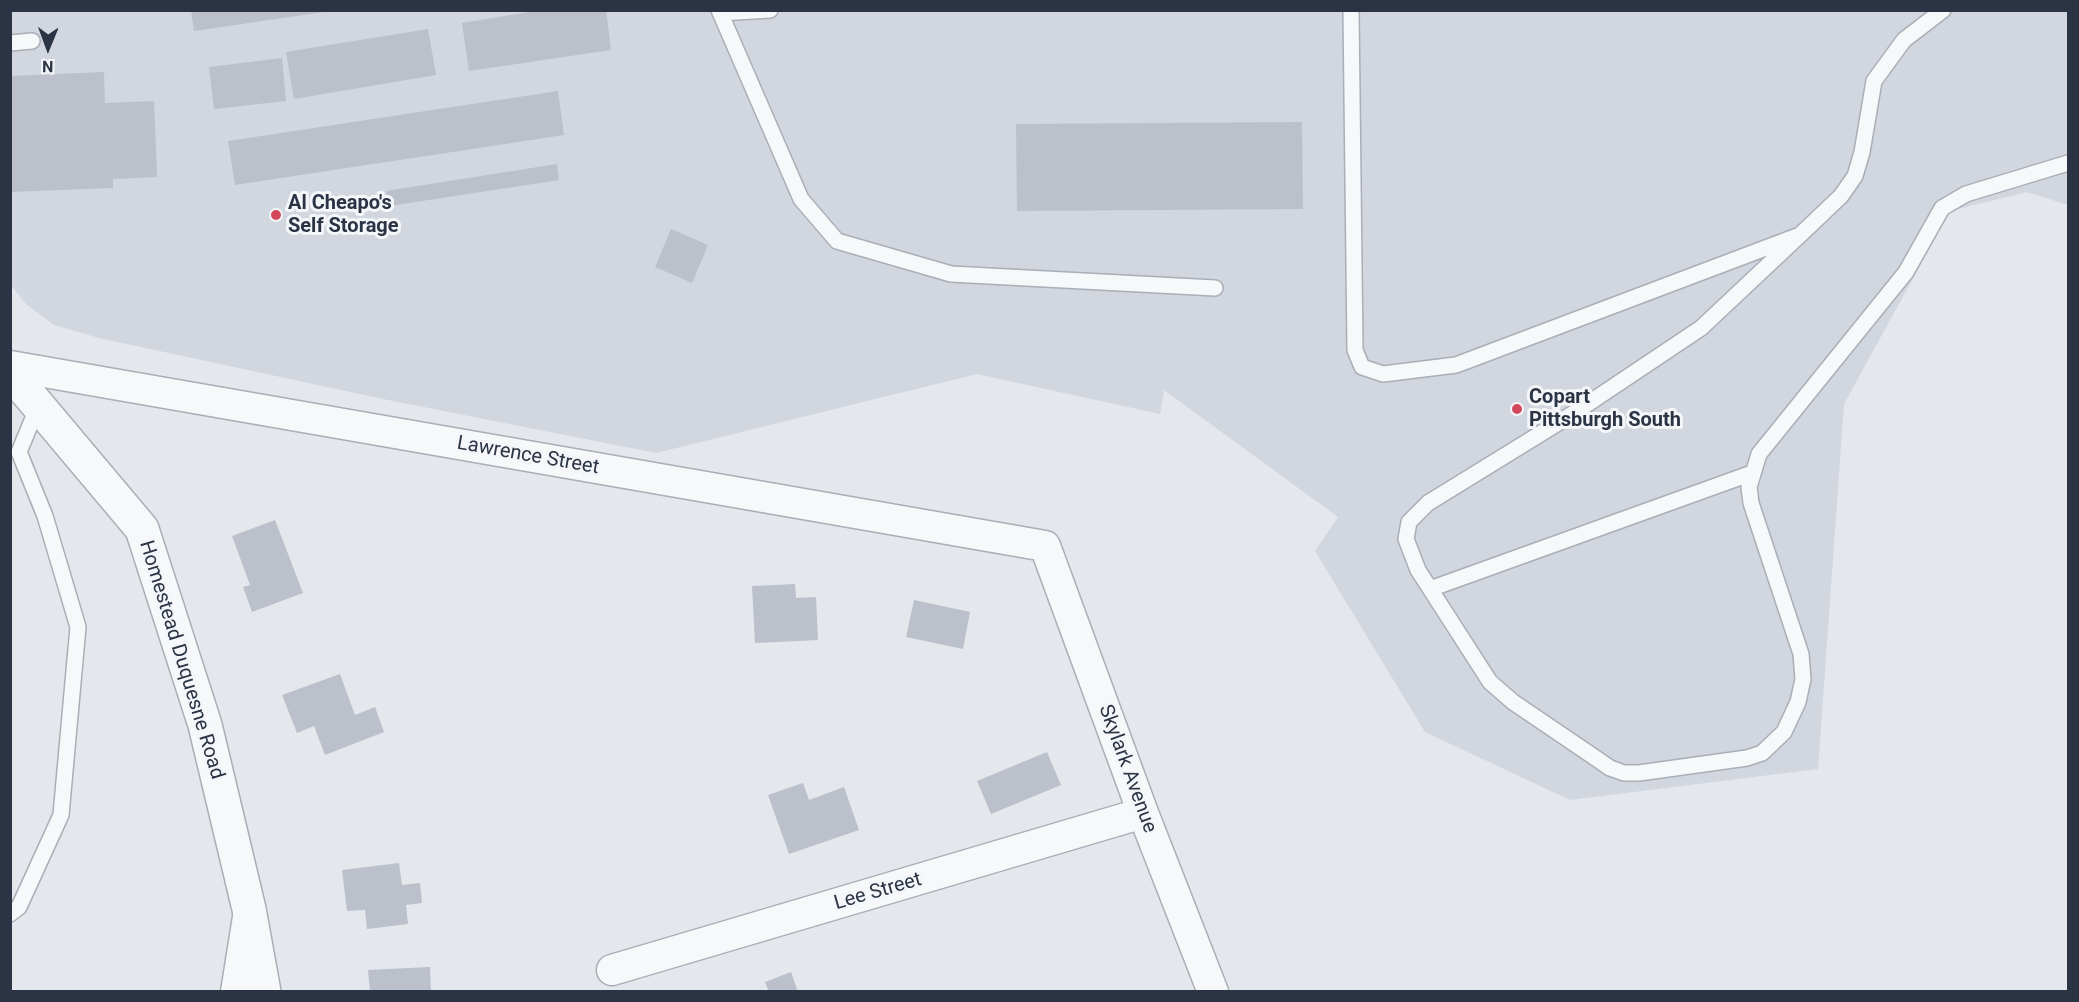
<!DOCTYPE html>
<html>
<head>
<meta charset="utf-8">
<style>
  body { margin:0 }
  #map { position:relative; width:2079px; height:1002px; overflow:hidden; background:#e4e7ec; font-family:Roboto,sans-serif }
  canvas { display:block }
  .frame { position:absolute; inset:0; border:12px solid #2b3445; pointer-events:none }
  .north { position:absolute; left:18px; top:18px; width:60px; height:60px; -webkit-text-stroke:4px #f4f6f9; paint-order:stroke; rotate:181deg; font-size:16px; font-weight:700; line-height:24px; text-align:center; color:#2b3445 }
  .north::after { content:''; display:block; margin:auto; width:21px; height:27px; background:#2b3445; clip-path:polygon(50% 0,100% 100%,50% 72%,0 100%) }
</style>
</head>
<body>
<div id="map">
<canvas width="2079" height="1002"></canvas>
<div class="frame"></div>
<div class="north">N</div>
</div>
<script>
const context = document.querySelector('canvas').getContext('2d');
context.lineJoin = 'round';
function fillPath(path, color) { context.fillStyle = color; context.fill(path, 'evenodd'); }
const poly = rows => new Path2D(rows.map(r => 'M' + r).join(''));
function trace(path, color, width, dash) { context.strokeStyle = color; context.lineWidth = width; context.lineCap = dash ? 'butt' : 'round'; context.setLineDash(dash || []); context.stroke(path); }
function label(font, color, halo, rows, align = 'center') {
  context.font = font + ' Roboto,sans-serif'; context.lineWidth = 6; context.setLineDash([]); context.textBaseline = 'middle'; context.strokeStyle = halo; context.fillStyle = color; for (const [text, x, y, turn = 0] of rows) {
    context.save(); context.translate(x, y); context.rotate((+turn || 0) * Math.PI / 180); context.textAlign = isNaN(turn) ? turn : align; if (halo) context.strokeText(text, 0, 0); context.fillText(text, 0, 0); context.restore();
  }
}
fillPath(poly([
  [11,11,2068,11,2068,205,2027,192,1950,211,1844,404,1818,769,1570,800,1425,732,1315,551,1338,517,1164,390,1160,414,977,374,656,453,383,399,99,338,54,325,26,304,11,285]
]), '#d2d6de');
fillPath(poly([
  [191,10,324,10,324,12,194,31],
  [541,10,606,10,611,50,469,71,462,23],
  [428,29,436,75,294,99,286,52],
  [282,58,286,101,214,109,209,67],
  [104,72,105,103,154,101,157,177,113,179,113,188,10,192,10,76],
  [558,91,564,135,235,185,228,141],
  [1302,122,1303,209,1017,211,1016,124],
  [557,164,559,180,389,206,386,191],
  [671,229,708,245,692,283,655,267],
  [275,520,303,593,252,612,243,587,250,585,232,536],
  [795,584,796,598,816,597,818,640,755,643,752,586],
  [914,600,970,612,963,649,906,637],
  [340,674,355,715,375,707,384,732,325,755,314,726,297,733,282,695],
  [1047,752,1061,785,991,814,977,781],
  [803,783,809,800,844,787,859,830,789,854,768,795],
  [399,863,402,885,420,883,422,903,406,905,408,924,367,929,365,910,347,911,342,870],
  [430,967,431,992,370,992,368,970],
  [791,972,798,992,769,992,765,982]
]), '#bbc0ca');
const service = poly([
  [719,10,801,199,837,241,951,274,1215,288],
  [1351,10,1355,350,1362,367,1383,374,1456,365,1800,235,1841,196,1855,176,1862,152,1874,81,1904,40,1943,10],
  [720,13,770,10],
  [10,43,32,41],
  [1800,235,1701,328,1574,413,1428,503,1409,522,1406,539,1418,570,1490,682,1513,702,1597,759,1610,768,1624,773,1639,773,1747,758,1762,753,1784,732,1798,702,1803,679,1801,654,1751,503,1749,487,1759,454,1906,272,1942,208,1966,194,2068,163],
  [1430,589,1752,473],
  [10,914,19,907,61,815,78,627,45,516,19,452,38,406]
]);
const minor = poly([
  [10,366,1045,546,1143,813,1213,992],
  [612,970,1143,813],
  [236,992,248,917]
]);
const tertiary = poly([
  [10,372,142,529,205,725,249,909,264,992]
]);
trace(service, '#a9aeb7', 18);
trace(minor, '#a9aeb7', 33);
trace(tertiary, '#a9aeb7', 36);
trace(service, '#f7f8fa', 15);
trace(minor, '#f7f8fa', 30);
trace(tertiary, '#f7f8fa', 33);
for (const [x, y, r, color] of [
  [276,215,6,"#d1495b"],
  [1517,409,6,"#d1495b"]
]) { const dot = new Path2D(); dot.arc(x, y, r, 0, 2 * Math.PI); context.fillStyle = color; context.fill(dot); trace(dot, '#f4f6f9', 2); }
label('bold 20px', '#2b3445', '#f4f6f9', [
  ["Al Cheapo's",288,204],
  ["Self Storage",288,227],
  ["Copart",1529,398],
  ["Pittsburgh South",1529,421]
], 'left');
label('20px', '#2b3445', '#f4f6f9', [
  ["Lawrence Street",528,456,10],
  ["Homestead Duquesne Road",181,660,73],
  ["Skylark Avenue",1127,769,70],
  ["Lee Street",878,892,-16]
]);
</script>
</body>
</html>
